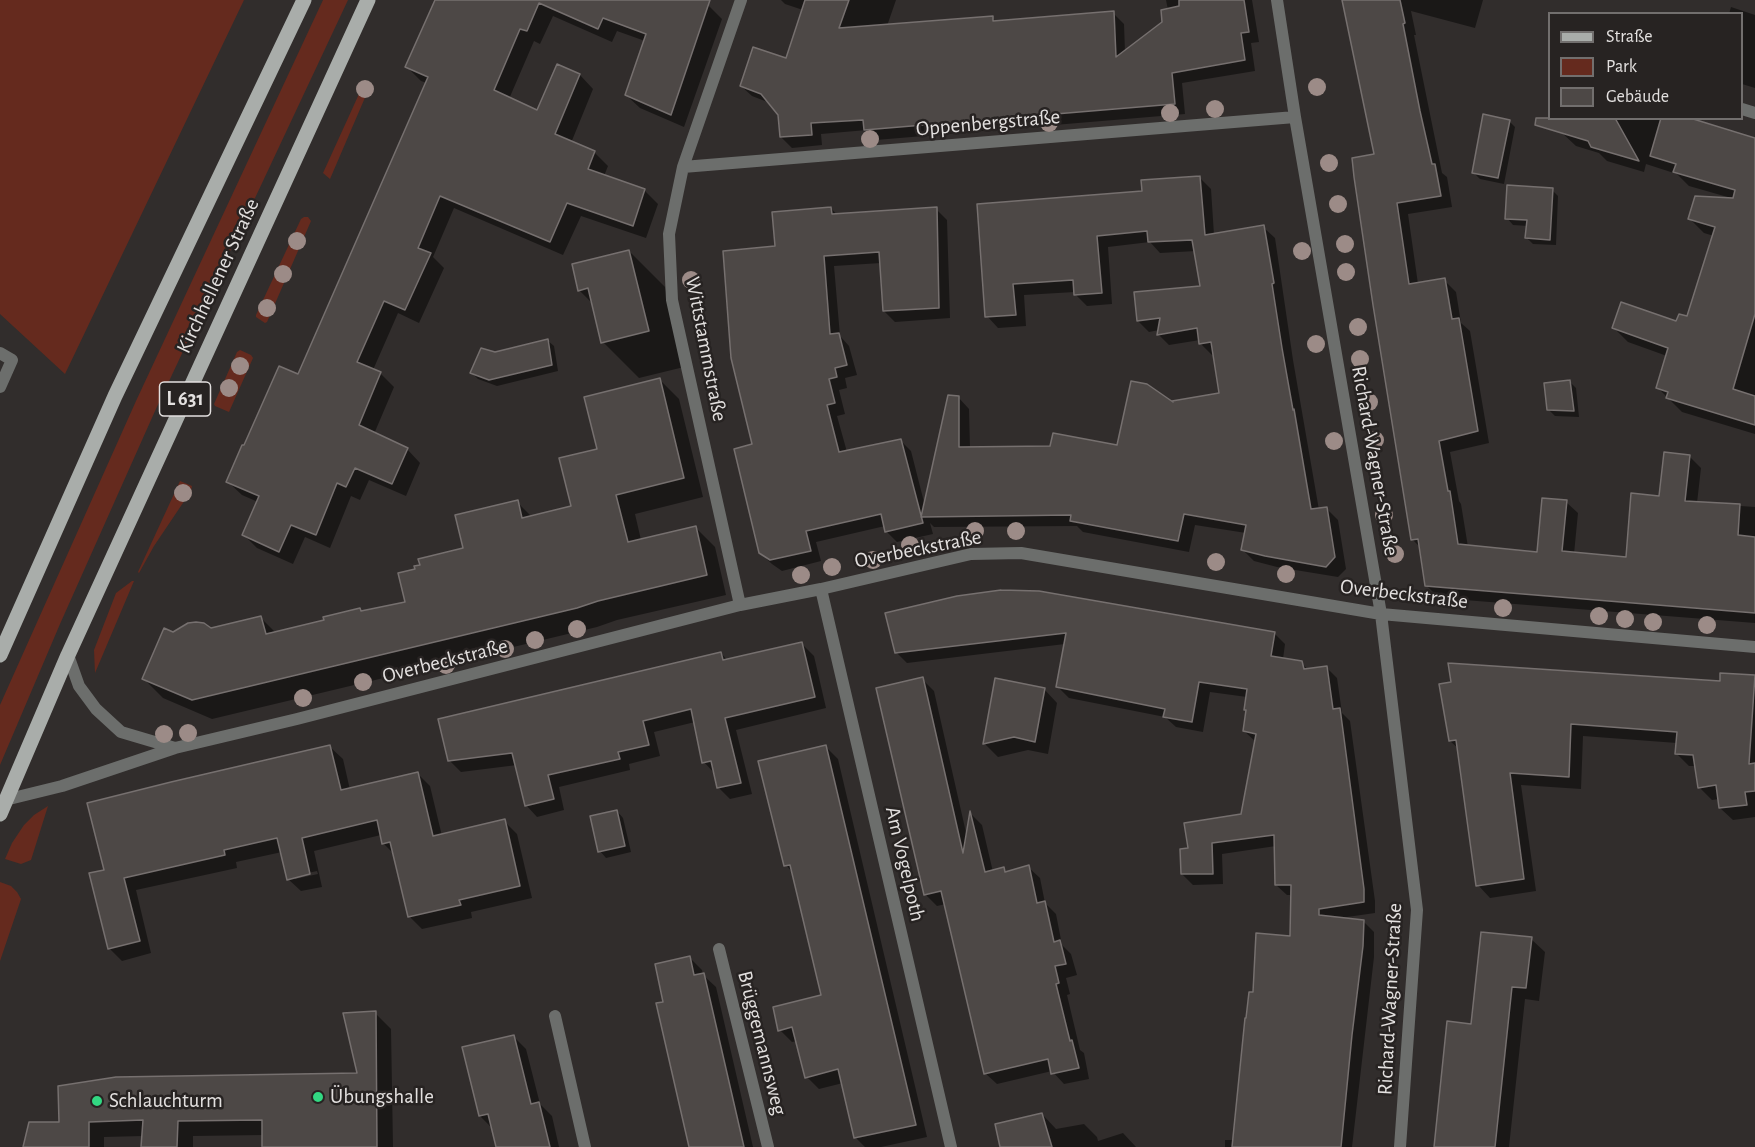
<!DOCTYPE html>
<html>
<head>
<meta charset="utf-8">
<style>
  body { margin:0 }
  #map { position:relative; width:1755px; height:1147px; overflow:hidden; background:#312d2c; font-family:"Alegreya Sans",sans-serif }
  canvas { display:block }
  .legend { position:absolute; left:1548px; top:12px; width:195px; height:108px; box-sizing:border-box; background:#272322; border:2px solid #726f6e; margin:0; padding:8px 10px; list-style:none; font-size:18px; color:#e3e0df }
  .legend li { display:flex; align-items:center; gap:12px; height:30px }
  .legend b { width:30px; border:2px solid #726f6e }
</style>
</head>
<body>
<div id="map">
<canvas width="1755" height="1147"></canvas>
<ul class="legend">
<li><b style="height:8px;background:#a9adaa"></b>Straße</li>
<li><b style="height:16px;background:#652a1e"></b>Park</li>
<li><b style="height:16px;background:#4d4846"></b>Gebäude</li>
</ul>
</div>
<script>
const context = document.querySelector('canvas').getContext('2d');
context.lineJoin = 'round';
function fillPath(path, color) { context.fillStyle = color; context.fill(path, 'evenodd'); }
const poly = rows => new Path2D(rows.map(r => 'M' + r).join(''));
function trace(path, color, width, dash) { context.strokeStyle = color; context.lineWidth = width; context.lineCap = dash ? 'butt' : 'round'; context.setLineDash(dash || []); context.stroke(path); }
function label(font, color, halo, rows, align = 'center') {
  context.font = font + ' "Alegreya Sans",sans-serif'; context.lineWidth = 5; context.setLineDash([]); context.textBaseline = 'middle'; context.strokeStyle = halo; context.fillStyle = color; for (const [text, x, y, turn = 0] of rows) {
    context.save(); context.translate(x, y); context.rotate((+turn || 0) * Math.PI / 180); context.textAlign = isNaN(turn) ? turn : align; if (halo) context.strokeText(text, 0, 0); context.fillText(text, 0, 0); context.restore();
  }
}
fillPath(poly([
  [0,0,244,0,65,374,0,314],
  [323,0,348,0,155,411,60,624,0,765,0,705,136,401],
  [366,82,370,83,370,86,330,179,323,173,364,83],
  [304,217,308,217,311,221,267,322,265,323,256,317,256,315,301,219],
  [240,350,251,355,253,358,229,412,215,406,214,404,237,352],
  [180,481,192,486,191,491,154,546,139,573,138,572],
  [132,581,134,581,95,673,94,650,116,593],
  [48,806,31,860,21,864,5,859,12,843,24,825,34,815],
  [0,882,11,886,17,892,21,899,0,961]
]), '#652a1e');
fillPath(poly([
  [437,0,694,0,708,5,722,19,684,127,640,108,626,95,645,41,617,31,612,42,553,16,540,44,534,41,509,99,538,112,558,66,580,75,593,89,571,143,594,152,608,166,604,176,644,190,658,204,646,238,581,216,563,255,454,208,433,257,444,268,419,323,398,313,373,370,380,373,394,387,374,434,407,449,420,463,406,496,369,480,360,500,351,496,330,548,305,537,293,564,257,548,244,535,258,502,242,495,228,482,298,376,427,83,421,81,407,67],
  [781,0,896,0,887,26,992,18,997,22,1113,13,1124,24,1125,52,1163,23,1168,10,1166,0,1252,0,1259,42,1251,43,1255,71,1182,83,1185,114,876,140,867,130,821,134,822,145,792,148,781,137,780,115,770,103,752,96,741,86,787,60,803,10,785,4],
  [1343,0,1483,0,1475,28,1411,11,1416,35,1414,35,1432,124,1442,173,1447,177,1452,207,1408,214,1418,284,1444,280,1456,292,1461,323,1470,331,1489,443,1450,452,1459,501,1461,504,1468,547,1538,553,1566,502,1578,513,1574,554,1627,559,1660,497,1689,456,1701,468,1697,503,1755,507,1755,623,1439,598,1427,586,1421,548,1412,539,1375,156],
  [1731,7,1755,15,1755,88,1742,84,1742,14,1729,14],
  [1565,118,1684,118,1755,140,1755,434,1682,412,1658,388,1667,356,1628,342,1614,328,1677,323,1688,318,1714,236,1704,233,1690,219,1731,198,1689,186,1677,174,1646,164,1644,172,1607,161,1599,153,1576,146,1561,132],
  [1509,121,1515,127,1504,184,1480,179,1473,172],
  [1199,177,1211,189,1214,235,1263,227,1275,238,1293,360,1319,510,1327,509,1338,520,1346,569,1338,577,1277,567,1254,561,1243,550,1246,533,1195,525,1189,552,1083,532,1077,526,934,527,930,523,933,534,897,542,886,531,885,526,816,542,821,561,782,571,772,564,760,553,753,445,776,248,831,208,838,216,936,209,947,220,950,318,895,322,884,311,881,263,834,266,840,336,849,346,857,375,845,378,847,388,839,390,845,414,837,416,847,452,900,440,911,451,925,506,958,397,969,409,970,448,1119,447,1175,406,1221,394,1215,354,1212,355,1201,344,1200,340,1169,345,1158,334,1159,330,1149,332,1138,321,1202,288,1196,251,1160,253,1150,242,1108,247,1112,304,1087,306,1075,294,1075,292,1024,295,1026,326,998,328,987,316,978,205,1144,192],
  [1552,190,1558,196,1556,245,1533,244,1527,238,1528,226,1513,225,1507,218],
  [629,251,665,287,684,367,639,378,603,342,594,305,579,290],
  [547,340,554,346,558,371,497,386,478,379,472,373,495,354],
  [659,379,679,399,703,497,635,514,641,540,695,527,715,547,726,595,617,620,597,627,212,719,163,698,144,679,173,634,211,630,261,618,276,633,407,603,417,570,465,549,517,502,532,517,573,507,599,451],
  [1569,381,1576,388,1579,417,1555,416,1548,409],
  [887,614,1275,634,1285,644,1283,659,1301,662,1308,670,1326,667,1337,678,1342,713,1350,721,1375,901,1375,913,1340,918,1363,921,1374,932,1374,957,1352,1147,1225,1147,1225,1140,1235,1140,1254,994,1292,937,1292,895,1287,895,1276,885,1276,846,1222,854,1223,884,1193,885,1182,874,1189,849,1243,815,1256,742,1244,731,1247,697,1210,692,1203,732,1176,727,1165,717,1069,698,1058,687,1065,644,907,663,896,652],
  [802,644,814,656,826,708,736,730,752,794,730,799,719,788,715,774,704,762,695,722,654,732,660,756,629,764,630,770,559,787,564,810,537,817,526,805,517,765,461,772,450,761,721,653,728,661],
  [1722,674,1755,677,1755,817,1733,820,1720,808,1719,799,1712,800,1700,788,1696,766,1689,766,1677,754,1677,743,1583,736,1581,789,1521,785,1536,891,1490,898,1478,885,1459,749,1450,741,1721,683],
  [922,679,934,691,967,837,971,814,982,825,993,872,1004,869,1007,873,1028,867,1040,878,1045,903,1056,914,1062,945,1071,954,1077,975,1066,978,1070,994,1067,995,1080,1050,1084,1053,1089,1079,1064,1084,1052,1071,997,1084,985,1073,946,904,937,906,925,894],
  [996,680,1044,689,1057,703,1048,754,1028,750,998,757,985,744],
  [330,747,343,759,350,790,418,774,430,786,442,836,504,821,517,834,532,898,471,912,472,918,422,929,410,917,395,855,383,843,381,835,314,851,322,887,301,891,288,879,282,852,236,862,237,868,136,890,151,953,122,961,109,948,105,871],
  [317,871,318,874,295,879,295,876],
  [826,747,838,759,927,1137,881,1147,865,1147,856,1138,843,1083,819,1089,807,1077,797,1041,792,1042,780,1030,822,997,793,873,786,865],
  [617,811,623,818,631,852,606,858,600,851],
  [1531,939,1545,952,1539,1001,1525,999,1509,1147,1436,1147,1472,1025],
  [690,958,702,970,703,975,716,987,753,1147,690,1147,665,1003],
  [375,1013,391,1029,393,1147,264,1147,264,1135,193,1136,193,1147,142,1147,143,1136,104,1137,104,1147,25,1147,61,1124,359,1075],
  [513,1036,526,1049,540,1104,552,1116,559,1147,497,1147,492,1128,480,1116],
  [1042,1114,1056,1129,1084,1124,1097,1137,1098,1141,1123,1133,1136,1147,1002,1147]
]), '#0007');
const building = poly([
  [435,0,710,0,671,115,625,95,646,34,603,18,598,29,539,3,527,31,520,29,494,90,537,110,557,64,580,74,555,134,595,151,588,169,645,189,633,226,567,203,550,242,440,196,418,248,431,253,405,310,384,301,357,362,381,372,359,425,408,448,392,484,355,468,346,487,337,483,316,535,291,525,279,552,242,535,259,496,226,482,242,445,244,445,279,366,298,374,428,77,405,67,435,0],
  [805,0,849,0,839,28,993,16,993,21,1114,11,1116,57,1162,22,1161,10,1179,6,1179,0,1244,0,1249,32,1241,33,1245,60,1172,73,1175,104,864,130,863,120,811,123,812,135,780,137,778,115,761,94,740,86,753,47,786,58,805,0],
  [1342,0,1400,0,1405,23,1403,24,1420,111,1432,164,1435,164,1441,196,1397,203,1409,284,1445,278,1452,319,1459,318,1478,431,1439,441,1448,491,1450,491,1458,544,1537,552,1542,498,1567,500,1562,551,1626,557,1631,493,1659,496,1664,452,1690,455,1685,501,1740,504,1738,535,1755,537,1755,613,1425,586,1418,539,1411,540,1373,305,1354,177,1352,158,1374,154,1342,0],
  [1483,114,1510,120,1498,178,1472,173,1483,114],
  [1536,118,1615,118,1639,161,1591,147,1588,141,1535,125,1536,118],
  [1661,118,1690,118,1755,138,1755,314,1733,389,1755,396,1755,425,1666,398,1668,392,1656,388,1668,348,1612,328,1621,302,1676,321,1679,314,1687,316,1715,227,1688,219,1695,196,1733,198,1735,190,1673,172,1676,164,1650,156,1661,118],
  [1200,176,1205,235,1264,225,1274,283,1272,284,1282,348,1293,410,1294,409,1311,509,1327,507,1335,557,1326,567,1265,556,1241,550,1246,525,1184,514,1178,541,1070,521,1071,515,921,517,948,395,959,396,959,447,1050,446,1053,433,1117,445,1131,381,1147,384,1173,402,1172,401,1219,393,1211,342,1199,344,1197,328,1157,335,1160,318,1137,321,1134,292,1200,286,1192,240,1148,242,1147,231,1097,236,1102,293,1074,295,1073,280,1013,284,1016,315,985,317,977,204,1142,191,1141,180,1200,176],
  [1507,185,1553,188,1550,240,1525,238,1527,220,1505,219,1507,185],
  [831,207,832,214,937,207,939,308,883,311,879,252,824,256,830,334,839,333,847,365,835,368,837,377,829,379,835,403,827,405,839,452,901,439,923,523,885,532,881,514,806,531,811,551,770,560,759,553,734,449,752,444,731,358,723,251,775,246,772,212,831,207],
  [629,250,649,331,601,343,588,288,578,291,572,264,629,250],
  [548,339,552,365,489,380,470,373,481,348,495,352,548,339],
  [660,378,684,478,616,495,628,542,696,526,707,575,598,601,577,608,192,700,142,679,164,628,173,632,188,623,196,622,204,623,211,628,261,616,266,634,324,620,323,617,360,608,361,611,405,602,398,573,415,569,414,566,420,565,418,559,463,548,455,515,518,500,522,518,571,506,559,458,597,449,584,397,660,378],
  [1570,380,1574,411,1547,410,1544,383,1570,380],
  [1001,590,1039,591,1275,632,1271,656,1302,661,1304,669,1327,666,1333,709,1340,708,1364,889,1364,902,1319,909,1319,915,1364,920,1363,946,1352,1035,1341,1147,1232,1147,1245,1018,1246,1018,1249,992,1253,992,1256,933,1290,936,1291,885,1275,885,1274,835,1212,843,1213,874,1181,874,1180,849,1188,848,1184,823,1241,814,1256,734,1243,731,1246,710,1244,710,1247,689,1199,682,1192,722,1163,717,1165,709,1056,687,1066,633,895,653,885,613,957,596,1001,590],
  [802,642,815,697,725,718,741,783,717,788,711,761,702,763,691,709,643,721,649,745,618,752,620,759,548,775,554,799,525,806,512,753,448,761,438,719,721,652,723,660,802,642],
  [1448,663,1720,681,1720,673,1755,675,1749,764,1755,763,1755,791,1745,792,1747,805,1719,808,1716,785,1698,788,1693,755,1675,754,1677,732,1571,724,1569,777,1510,773,1524,879,1476,886,1456,740,1449,741,1439,684,1451,682,1448,663],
  [923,677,963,853,970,811,985,872,1004,867,1005,872,1029,865,1037,903,1045,901,1054,942,1060,940,1066,964,1055,966,1059,983,1056,984,1070,1041,1072,1040,1079,1068,1051,1074,1048,1059,984,1074,941,891,924,895,876,688,923,677],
  [995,678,1045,688,1035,742,1014,737,983,744,995,678],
  [330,745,341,790,418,772,433,836,505,819,520,886,459,900,461,905,408,917,390,842,382,844,377,820,302,838,310,874,287,880,277,838,224,850,225,855,124,878,140,941,108,949,89,873,104,870,87,803,171,782,330,745],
  [826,745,916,1125,854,1138,838,1069,805,1078,792,1027,778,1031,773,1007,821,995,790,865,784,866,758,761,826,745],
  [617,810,625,846,598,852,590,816,617,810],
  [1481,932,1532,937,1526,988,1512,987,1495,1147,1434,1147,1447,1021,1471,1024,1481,932],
  [690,956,694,975,704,973,744,1147,689,1147,656,1003,663,1002,655,964,690,956],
  [376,1011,377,1147,262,1147,262,1120,178,1121,177,1147,141,1147,143,1120,89,1122,89,1147,23,1147,29,1122,59,1122,58,1086,116,1077,357,1073,343,1013,376,1011],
  [514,1035,531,1104,539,1102,550,1147,496,1147,488,1114,479,1116,462,1047,514,1035],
  [1042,1113,1052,1147,1000,1147,995,1124,1042,1113]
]);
fillPath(building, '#4d4846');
trace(building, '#76706f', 1.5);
trace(poly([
  [1742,109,1755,113],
  [0,353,12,360,0,387]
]), '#6c6e6c', 12);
trace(poly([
  [1277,0,1295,117,1381,614,1417,910,1400,1147],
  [683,167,1295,117],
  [821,589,951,1147],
  [740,605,672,300,669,234,683,167,741,0],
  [68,655,79,686,96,709,121,732,175,748],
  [5,800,62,786,175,748,297,719,740,605,821,589,971,554,1021,553,1381,614,1755,647],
  [719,949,768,1147],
  [555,1016,585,1147]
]), '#6c6e6c', 12);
trace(poly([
  [0,655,115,396,304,0],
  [0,814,68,655,368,0]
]), '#a9adaa', 15);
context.fillStyle = '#9c8b87';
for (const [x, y] of [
  [1317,87],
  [365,89],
  [1215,109],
  [1170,113],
  [1049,123],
  [870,139],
  [1329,163],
  [1338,204],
  [297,241],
  [1345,244],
  [1302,251],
  [1346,272],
  [283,274],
  [691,280],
  [267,308],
  [1358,327],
  [1316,344],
  [1360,359],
  [240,366],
  [229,388],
  [1369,402],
  [1375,440],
  [1334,441],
  [183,493],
  [1384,515],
  [975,531],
  [1016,531],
  [910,545],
  [1395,554],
  [873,560],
  [1216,562],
  [832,567],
  [1286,574],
  [801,575],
  [1503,608],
  [1599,616],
  [1625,619],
  [1653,622],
  [1707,625],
  [577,629],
  [535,640],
  [505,649],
  [446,665],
  [363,682],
  [303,698],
  [188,733],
  [164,734]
]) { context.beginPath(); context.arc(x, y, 9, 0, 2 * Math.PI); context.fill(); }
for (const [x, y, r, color] of [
  [318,1097,6,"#32d882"],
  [97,1101,6,"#32d882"]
]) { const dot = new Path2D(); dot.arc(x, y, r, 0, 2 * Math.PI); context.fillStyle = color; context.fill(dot); trace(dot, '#272322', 2); }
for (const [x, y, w] of [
  [185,399,51]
]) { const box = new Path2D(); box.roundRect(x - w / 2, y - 17, w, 34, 4.5); context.fillStyle = '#272322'; context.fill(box); trace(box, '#e3e0df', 1.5); }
label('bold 20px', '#e3e0df', null, [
  ["L 631",185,399]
]);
label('21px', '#e3e0df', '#272322', [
  ["Oppenbergstraße",988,123,-5],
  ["Kirchhellener Straße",218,276,-65],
  ["Wittstammstraße",706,349,79],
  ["Richard-Wagner-Straße",1375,461,80],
  ["Overbeckstraße",918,549,-11],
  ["Overbeckstraße",1404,594,7],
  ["Overbeckstraße",445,661,-14],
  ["Am Vogelpoth",905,864,77],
  ["Richard-Wagner-Straße",1390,999,-87],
  ["Brüggemannsweg",762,1043,76]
]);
label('21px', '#e3e0df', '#272322', [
  ["Übungshalle",330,1097],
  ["Schlauchturm",109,1101]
], 'left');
</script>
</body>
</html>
